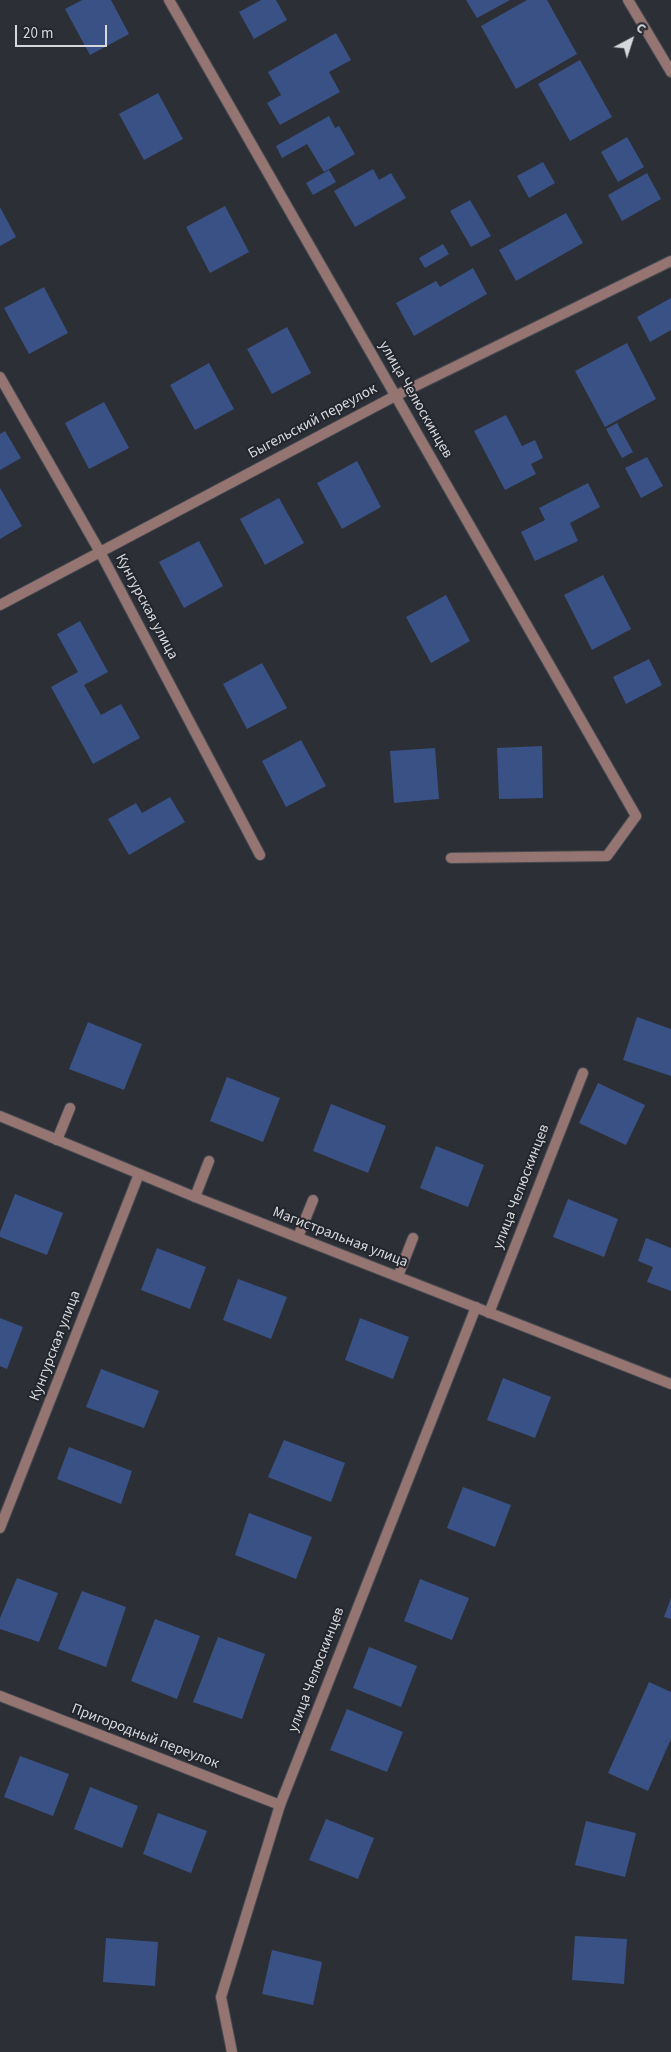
<!DOCTYPE html>
<html>
<head>
<meta charset="utf-8">
<style>
  body { margin:0 }
  #map { position:relative; width:671px; height:2052px; overflow:hidden; background:#2c3036; font-family:"Source Sans 3",sans-serif }
  canvas { display:block }
  .north { position:absolute; left:606px; top:15px; width:50px; height:50px; -webkit-text-stroke:4px #23262c; paint-order:stroke; rotate:40deg; font-size:14px; font-weight:700; line-height:20px; text-align:center; color:#d6d8dc }
  .north::after { content:''; display:block; margin:auto; width:18px; height:22px; background:#d6d8dc; clip-path:polygon(50% 0,100% 100%,50% 72%,0 100%) }
  .scale { position:absolute; left:15px; top:25px; width:92px; height:22px; box-sizing:border-box; border:2px solid #d6d8dc; border-top:0; padding-left:6px; font-size:15px; line-height:18px; white-space:nowrap; color:#d6d8dc; -webkit-text-stroke:4px #23262c; paint-order:stroke }
</style>
</head>
<body>
<div id="map">
<canvas width="671" height="2052"></canvas>
<div class="north">С</div>
<div class="scale">20 m</div>
</div>
<script>
const context = document.querySelector('canvas').getContext('2d');
context.lineJoin = 'round';
function fillPath(path, color) { context.fillStyle = color; context.fill(path, 'evenodd'); }
const poly = rows => new Path2D(rows.map(r => 'M' + r).join(''));
function trace(path, color, width, dash) { context.strokeStyle = color; context.lineWidth = width; context.lineCap = dash ? 'butt' : 'round'; context.setLineDash(dash || []); context.stroke(path); }
function label(font, color, halo, rows, align = 'center') {
  context.font = font + ' "Source Sans 3",sans-serif'; context.lineWidth = 4; context.setLineDash([]); context.textBaseline = 'middle'; context.strokeStyle = halo; context.fillStyle = color; for (const [text, x, y, turn = 0] of rows) {
    context.save(); context.translate(x, y); context.rotate((+turn || 0) * Math.PI / 180); context.textAlign = isNaN(turn) ? turn : align; if (halo) context.strokeText(text, 0, 0); context.fillText(text, 0, 0); context.restore();
  }
}
fillPath(poly([
  [82,0,111,0,129,34,90,55,65,9],
  [261,0,276,0,287,20,254,39,239,12],
  [466,0,510,0,477,18],
  [527,0,547,0,577,54,516,89,481,26],
  [336,33,351,60,329,72,340,92,280,125,267,103,281,95,268,72],
  [580,60,612,117,570,141,538,84],
  [158,93,183,139,144,160,119,114],
  [329,116,335,128,339,126,355,154,324,172,307,144,282,158,276,146],
  [627,137,644,167,618,182,601,152],
  [543,162,555,183,529,198,517,176],
  [373,169,379,180,391,173,406,198,355,227,334,191],
  [329,170,336,182,313,195,306,183],
  [647,173,661,199,622,221,608,195],
  [470,200,491,236,471,247,450,211],
  [225,206,249,252,210,273,186,227],
  [0,207,16,237,0,246],
  [566,213,583,243,516,281,499,250],
  [443,244,449,254,425,268,419,258],
  [473,268,487,294,414,336,396,303,436,281,440,287],
  [44,287,68,333,29,354,4,308],
  [671,298,671,330,650,342,637,317],
  [287,327,311,373,272,394,247,349],
  [627,343,656,399,605,427,575,371],
  [209,363,234,409,195,430,170,385],
  [104,402,129,448,89,469,65,423],
  [506,415,522,446,535,440,543,458,531,464,536,474,505,490,474,431],
  [617,423,633,452,622,458,606,429],
  [5,431,21,458,0,470,0,434],
  [647,457,663,486,641,498,625,468],
  [357,461,381,507,342,529,317,483],
  [588,483,600,507,570,523,578,541,535,561,521,532,545,520,539,508],
  [0,488,22,526,0,539],
  [279,498,304,543,265,565,240,519],
  [199,541,223,586,184,608,159,562],
  [603,575,631,629,592,650,564,595],
  [446,595,470,641,431,663,406,617],
  [80,621,108,672,84,685,101,715,121,704,140,738,93,764,51,687,78,672,57,634],
  [649,659,662,685,626,704,613,677],
  [262,663,287,708,247,729,223,684],
  [301,740,326,786,286,807,262,761],
  [542,746,543,798,499,799,497,748],
  [435,748,439,799,394,803,390,751],
  [170,797,185,822,129,855,108,819,136,803,142,813],
  [637,1017,671,1029,671,1076,623,1060],
  [88,1022,142,1044,124,1090,69,1069],
  [227,1077,280,1098,263,1142,210,1121],
  [598,1083,645,1105,626,1145,579,1123],
  [331,1104,386,1126,368,1173,313,1151],
  [436,1146,484,1165,468,1207,420,1188],
  [15,1194,63,1213,47,1255,0,1237,0,1232],
  [568,1199,618,1219,604,1257,553,1237],
  [646,1238,671,1248,671,1291,647,1282,653,1267,638,1261],
  [157,1248,206,1267,190,1309,141,1290],
  [238,1279,287,1297,271,1339,223,1320],
  [0,1318,23,1327,7,1369,0,1366],
  [360,1318,409,1337,393,1379,345,1360],
  [101,1369,159,1391,144,1428,86,1407],
  [503,1378,551,1397,535,1438,487,1420],
  [284,1440,345,1463,331,1502,268,1477],
  [69,1447,132,1471,121,1504,57,1479],
  [463,1487,511,1505,495,1547,447,1528],
  [249,1513,312,1537,296,1579,235,1555],
  [17,1578,58,1593,39,1642,0,1629,0,1618],
  [420,1579,469,1598,452,1640,404,1621],
  [82,1591,126,1607,106,1667,58,1649],
  [671,1598,671,1619,664,1617],
  [155,1619,200,1636,177,1699,131,1681],
  [218,1637,265,1654,242,1719,193,1702],
  [369,1647,417,1666,401,1707,353,1688],
  [649,1682,671,1692,671,1739,648,1791,608,1773],
  [347,1709,403,1732,387,1772,330,1750],
  [20,1756,69,1774,53,1816,4,1797],
  [90,1787,138,1806,122,1848,74,1829],
  [158,1813,207,1831,191,1873,143,1854],
  [326,1819,374,1838,358,1879,309,1860],
  [586,1821,636,1833,625,1877,575,1865],
  [575,1936,627,1939,624,1984,572,1980],
  [106,1938,158,1942,155,1986,103,1982],
  [272,1950,322,1962,313,2005,262,1994]
]), '#395184');
const lane = poly([
  [451,858,607,856,636,816],
  [57,1140,70,1108],
  [195,1197,209,1161],
  [298,1237,313,1200],
  [398,1276,413,1238],
  [489,1313,583,1073],
  [0,1696,280,1805]
]);
const street = poly([
  [169,0,636,816],
  [628,0,671,72],
  [0,377,100,552,260,855],
  [0,605,395,396,671,261],
  [0,1116,195,1197,671,1384],
  [0,1528,139,1174],
  [232,2052,221,1997,280,1805,476,1307]
]);
trace(lane, '#474b51', 12);
trace(street, '#474b51', 12);
trace(lane, '#957571', 10);
trace(street, '#957571', 10);
label('15px', '#d6d8dc', '#23262c', [
  ["улица Челюскинцев",415,400,60],
  ["Быгельский переулок",313,422,-28],
  ["Кунгурская улица",146,607,62],
  ["улица Челюскинцев",522,1187,-69],
  ["Магистральная улица",340,1238,21],
  ["Кунгурская улица",56,1346,-69],
  ["улица Челюскинцев",317,1670,-69],
  ["Пригородный переулок",145,1737,21]
]);
</script>
</body>
</html>
